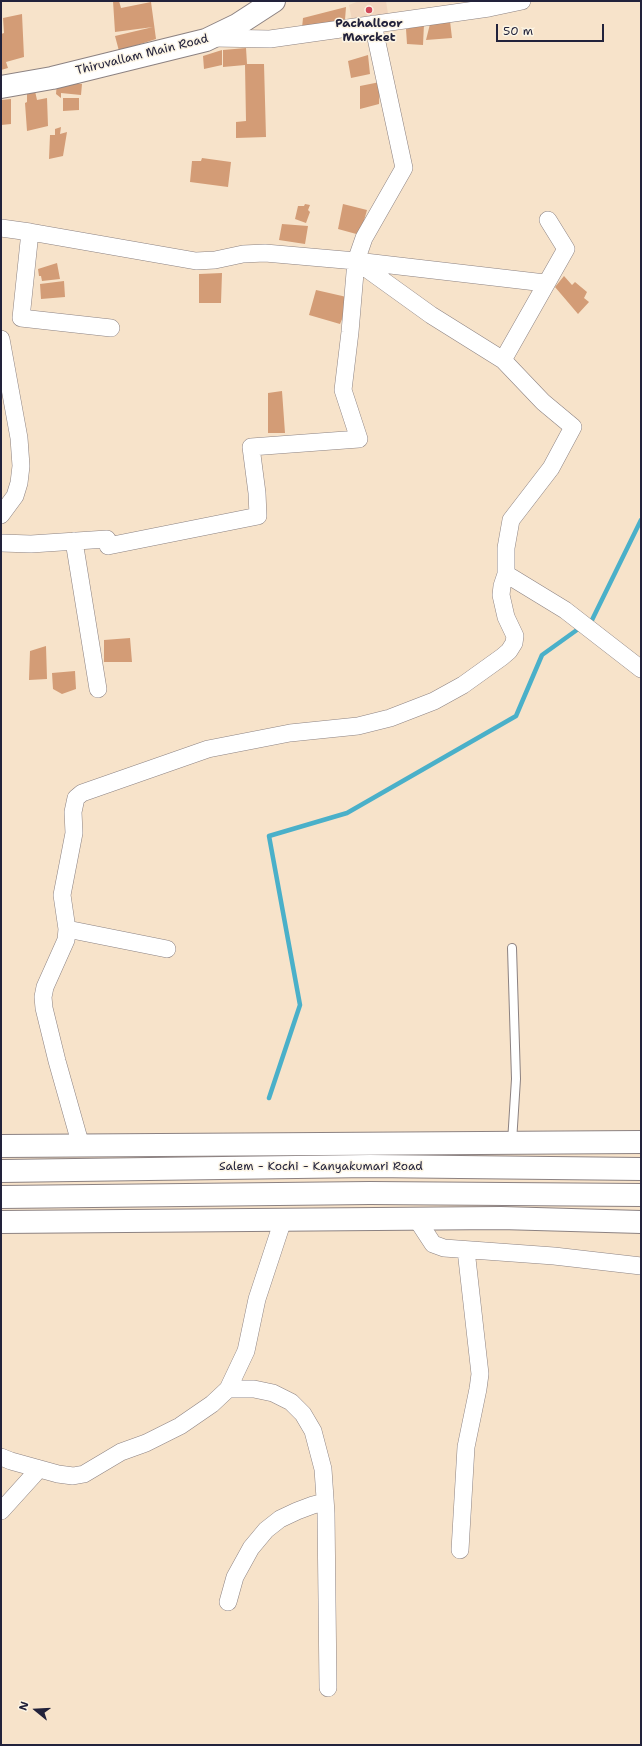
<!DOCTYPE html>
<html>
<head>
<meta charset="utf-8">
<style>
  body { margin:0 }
  #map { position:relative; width:642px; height:1746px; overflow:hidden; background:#f7e3ca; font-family:"Shantell Sans",sans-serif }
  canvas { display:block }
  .frame { position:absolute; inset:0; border:2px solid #22223b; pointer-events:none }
  .north { position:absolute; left:16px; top:1690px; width:40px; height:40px; -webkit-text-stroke:3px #fcf5e5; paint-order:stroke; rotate:288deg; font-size:11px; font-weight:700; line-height:16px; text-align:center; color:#22223b }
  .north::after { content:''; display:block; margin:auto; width:14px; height:18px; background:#22223b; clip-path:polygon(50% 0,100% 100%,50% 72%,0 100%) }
  .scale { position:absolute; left:496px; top:24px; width:108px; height:18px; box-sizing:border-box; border:2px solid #22223b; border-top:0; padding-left:5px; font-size:12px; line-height:14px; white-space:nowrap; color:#22223b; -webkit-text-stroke:3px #fcf5e5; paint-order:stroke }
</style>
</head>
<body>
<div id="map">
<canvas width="642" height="1746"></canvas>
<div class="frame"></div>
<div class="north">N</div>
<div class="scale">50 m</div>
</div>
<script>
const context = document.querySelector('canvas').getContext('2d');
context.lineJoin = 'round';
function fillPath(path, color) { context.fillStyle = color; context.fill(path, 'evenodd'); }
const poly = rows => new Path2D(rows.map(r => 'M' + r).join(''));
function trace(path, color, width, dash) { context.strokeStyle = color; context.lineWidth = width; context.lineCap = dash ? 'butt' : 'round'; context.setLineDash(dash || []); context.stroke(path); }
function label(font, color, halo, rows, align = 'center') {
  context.font = font + ' "Shantell Sans",sans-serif'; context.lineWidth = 3; context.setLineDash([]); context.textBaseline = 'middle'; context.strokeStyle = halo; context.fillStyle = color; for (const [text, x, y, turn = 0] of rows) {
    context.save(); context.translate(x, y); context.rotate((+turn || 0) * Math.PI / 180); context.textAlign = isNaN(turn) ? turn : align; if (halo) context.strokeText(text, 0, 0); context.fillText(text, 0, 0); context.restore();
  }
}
fillPath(poly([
  [359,1,386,1,388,14,353,25,349,5]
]), '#f1d5bd');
trace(poly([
  [587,623,592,620,641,520],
  [269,1098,300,1005,269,836,347,813,516,716,542,655,581,627]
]), '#4ab0c9', 4.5);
fillPath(poly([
  [113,1,119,1,121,8,151,2,156,39,119,51,115,36,153,27,115,32],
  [346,7,345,20,302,28,303,18],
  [22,14,24,57,6,62,8,68,1,70,1,34,4,33,3,18],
  [450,21,452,38,426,40,430,24],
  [424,24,423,45,407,44,406,29],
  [246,48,247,64,264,64,266,137,236,138,236,122,246,121,245,65,223,67,223,50],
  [222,50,222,65,204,69,203,56],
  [368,55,370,74,351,78,348,61],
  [57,82,82,84,81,95,61,93,61,98,56,94],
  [380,82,379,104,360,109,360,86],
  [35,91,37,100,47,98,48,126,27,131,25,103,27,102,27,94],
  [63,98,79,98,79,110,63,111],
  [11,99,11,124,1,125,1,100],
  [61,127,60,134,67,132,63,156,49,159,50,135,55,135,55,129],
  [202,158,231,162,228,187,190,182,192,161,201,161],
  [305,204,310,205,308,210,310,212,306,223,295,219,298,206,304,206],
  [343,204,367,210,360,235,338,229],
  [282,224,308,226,305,244,279,240],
  [57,263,60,279,42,281,41,276,39,276,38,269],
  [222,273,221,303,199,303,199,274],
  [564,276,572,285,575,282,587,292,584,298,589,302,578,314,555,287],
  [64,281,65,297,41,299,40,284],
  [316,290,351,298,340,324,309,315],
  [282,391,285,433,268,433,268,393],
  [130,638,132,662,104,662,104,640],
  [46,646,47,679,29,680,30,651],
  [75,671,76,689,62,694,53,689,52,673]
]), '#d39c76');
const lane = poly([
  [512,1142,516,1079,512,948]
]);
const street = poly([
  [213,38,270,39,489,8,522,1],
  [1,228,30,232,196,261,215,260,243,254,265,253,356,261,545,283],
  [30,232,21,318,111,328],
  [1,339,19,438,21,466,19,483,15,496,1,515],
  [503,360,566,249,548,220],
  [74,541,98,689],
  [1,543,31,544,107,539,108,546,258,516,257,493,251,447,359,439,343,390,350,332,356,261],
  [506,574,565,610,641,669],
  [67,929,167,949],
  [81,1146,57,1061,44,1008,43,997,45,987,66,940,67,929,62,895,74,833,73,812,76,798,82,793,208,749,290,733,358,726,390,718,434,701,463,685,502,657,509,651,514,643,515,636,506,617,501,595,502,586,506,574,506,548,511,520,551,468,573,427,543,402,503,360,431,315,356,261,364,238,404,168,373,24],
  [416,1218,433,1244,444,1248,554,1256,641,1266],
  [228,1389,254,1389,273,1393,291,1402,303,1414,313,1431,323,1469,326,1513,328,1688],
  [1,1457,11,1461,58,1474,73,1476,84,1474,121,1452,146,1443,180,1426,212,1404,228,1389,246,1351,257,1299,283,1220],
  [1,1511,39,1469],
  [460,1550,466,1447,478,1389,480,1374,466,1250],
  [228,1602,235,1577,251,1548,266,1530,280,1519,297,1511,313,1505,325,1502]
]);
const secondary = poly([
  [1,87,52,78,206,40,237,25,274,1],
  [1,1146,641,1142],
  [1,1222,501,1218,641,1222]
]);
const highway = poly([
  [1,1171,370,1166,641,1169],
  [1,1197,370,1193,641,1195]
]);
trace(lane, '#8c8282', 10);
trace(street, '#8c8282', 18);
trace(secondary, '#8c8282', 24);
trace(highway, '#8c8282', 24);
trace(lane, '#fff', 8);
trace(street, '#fff', 17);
trace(secondary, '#fff', 22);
trace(highway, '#fff', 22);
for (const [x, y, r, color] of [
  [369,10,4,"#d1495b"]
]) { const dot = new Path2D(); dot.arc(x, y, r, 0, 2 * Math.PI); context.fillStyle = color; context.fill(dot); trace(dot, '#fcf5e5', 1.5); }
label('bold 12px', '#22223b', '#fcf5e5', [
  ["Pachalloor",369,24],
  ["Marcket",369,38]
]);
label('12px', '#22223b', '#fcf5e5', [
  ["Thiruvallam Main Road",142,55,-14],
  ["Salem - Kochi - Kanyakumari Road",321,1167]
]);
</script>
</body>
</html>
